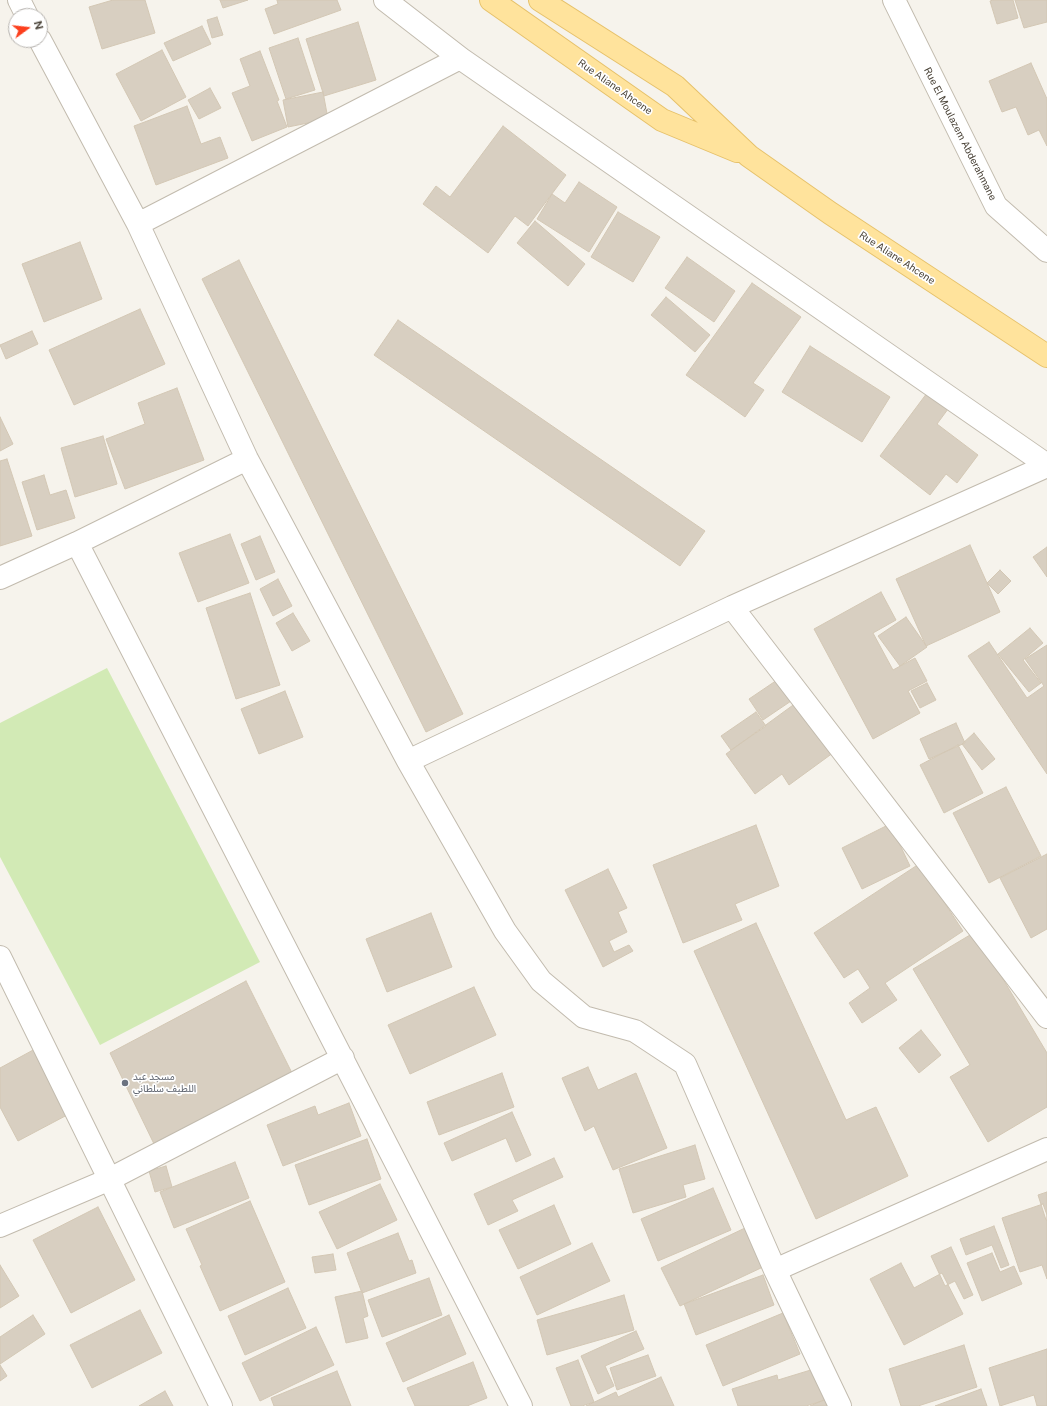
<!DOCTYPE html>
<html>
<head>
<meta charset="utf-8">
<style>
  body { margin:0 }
  #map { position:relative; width:1047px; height:1406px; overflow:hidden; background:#f6f3ec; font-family:"Public Sans",sans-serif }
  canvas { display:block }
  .north { position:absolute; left:8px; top:8px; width:40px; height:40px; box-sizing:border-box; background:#fff; border:1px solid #b7b4b0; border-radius:50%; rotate:75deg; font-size:11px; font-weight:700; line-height:16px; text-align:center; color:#4b4439 }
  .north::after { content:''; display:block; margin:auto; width:14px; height:18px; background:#fc3f1d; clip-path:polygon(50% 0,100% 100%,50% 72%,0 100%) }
</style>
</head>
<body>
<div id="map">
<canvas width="1047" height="1406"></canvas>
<div class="north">N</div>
</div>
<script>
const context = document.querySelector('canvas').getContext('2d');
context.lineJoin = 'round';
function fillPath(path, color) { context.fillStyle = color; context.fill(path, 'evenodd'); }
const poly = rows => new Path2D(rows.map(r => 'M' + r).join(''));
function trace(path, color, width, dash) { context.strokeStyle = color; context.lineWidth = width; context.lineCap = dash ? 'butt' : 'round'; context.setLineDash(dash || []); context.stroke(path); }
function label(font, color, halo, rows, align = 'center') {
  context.font = font + ' "Public Sans","Noto Sans Arabic",sans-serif'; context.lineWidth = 3.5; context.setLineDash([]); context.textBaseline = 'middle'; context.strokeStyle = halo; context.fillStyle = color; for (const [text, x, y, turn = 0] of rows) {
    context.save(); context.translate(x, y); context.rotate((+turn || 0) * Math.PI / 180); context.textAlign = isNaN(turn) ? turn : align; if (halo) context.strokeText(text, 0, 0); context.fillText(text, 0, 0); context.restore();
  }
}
fillPath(poly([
  [107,668,260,962,100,1045,0,857,0,723]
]), '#d2eab5');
const building = poly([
  [113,0,145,0,155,33,102,49,89,7,113,0],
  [220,0,248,0,223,8,220,0],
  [277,0,337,0,341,10,274,34,265,9,278,4,277,0],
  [993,0,1013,0,1018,18,997,24,990,1,993,0],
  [1015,0,1047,0,1047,22,1024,28,1015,0],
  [217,17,223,35,212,38,207,20,217,17],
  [358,22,376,80,324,96,306,39,358,22],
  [202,26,211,44,173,61,164,43,202,26],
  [298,38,315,90,286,99,269,48,298,38],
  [162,50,186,97,141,121,116,74,162,50],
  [260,51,279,100,277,101,287,127,252,141,232,93,250,86,240,59,260,51],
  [1031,63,1047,99,1047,146,1039,130,1028,135,1016,107,1002,112,989,81,1031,63],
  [210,88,221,108,199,119,188,100,210,88],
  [323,92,328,119,288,127,283,100,323,92],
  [187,106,201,144,220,137,228,158,156,185,134,126,187,106],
  [503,126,566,175,528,226,515,216,488,253,423,204,436,186,450,197,503,126],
  [579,182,617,207,589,252,537,219,552,194,565,203,579,182],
  [618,212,660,237,633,282,591,257,618,212],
  [535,221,585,264,568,286,517,243,535,221],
  [80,242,102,299,44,322,22,264,80,242],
  [687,257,735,291,714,322,665,288,687,257],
  [239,260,463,714,426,732,202,279,239,260],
  [752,283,801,317,753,383,764,390,745,417,686,375,752,283],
  [666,297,710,335,695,352,651,315,666,297],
  [140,309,165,364,74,405,49,350,140,309],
  [398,320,705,531,680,566,374,355,398,320],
  [32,331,38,344,6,359,0,345,32,331],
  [810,346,890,397,862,442,782,392,810,346],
  [177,388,204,460,125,489,106,439,145,424,138,403,177,388],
  [930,389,951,405,937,424,978,455,957,483,946,474,930,495,880,456,930,389],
  [0,417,13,444,0,451,0,417],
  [103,436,117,484,75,497,61,448,103,436],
  [7,459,32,536,0,546,0,461,7,459],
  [44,475,50,495,66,490,75,518,37,530,22,482,44,475],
  [230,534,249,583,198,602,179,553,230,534],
  [260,536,275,572,256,580,241,544,260,536],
  [970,545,1000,612,926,646,896,579,970,545],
  [1047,547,1047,577,1033,557,1047,547],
  [1000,570,1011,581,998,594,987,583,1000,570],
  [278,579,292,606,273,616,260,589,278,579],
  [881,592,896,620,873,633,893,670,915,658,927,681,908,691,920,713,873,739,814,629,881,592],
  [250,593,280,685,236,699,206,608,250,593],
  [293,613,310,641,292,651,276,623,293,613],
  [906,617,927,647,900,666,878,636,906,617],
  [1030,628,1043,643,1023,660,1041,683,1029,692,998,654,1030,628],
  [989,642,1027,698,1044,686,1025,659,1047,645,1047,774,968,656,989,642],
  [783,676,797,697,763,720,749,699,783,676],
  [927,683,936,700,920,708,911,691,927,683],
  [285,691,303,737,259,754,241,709,285,691],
  [800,700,837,750,789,785,782,774,755,794,726,754,800,700],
  [756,712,766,726,731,750,721,736,756,712],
  [956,723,965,743,929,759,920,739,956,723],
  [974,733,995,759,982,770,962,744,974,733],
  [958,745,983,793,944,813,920,765,958,745],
  [1006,787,1041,856,989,883,953,813,1006,787],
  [890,824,910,866,862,889,842,848,890,824],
  [756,825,779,886,735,904,742,920,683,943,653,865,756,825],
  [1047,854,1047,929,1031,938,1000,878,1047,854],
  [919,864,963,931,885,983,897,1000,862,1023,849,1003,870,988,858,969,844,978,814,933,919,864],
  [608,869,627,908,618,912,627,932,609,941,614,952,629,945,633,951,603,967,565,890,608,869],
  [431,913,452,967,387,992,366,939,431,913],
  [756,923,846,1120,876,1107,908,1176,816,1219,694,951,756,923],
  [975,932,1047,1053,1047,1107,988,1142,950,1077,970,1065,913,969,975,932],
  [246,981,294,1077,155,1146,110,1053,246,981],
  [474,987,496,1035,410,1074,388,1025,474,987],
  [921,1030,941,1055,919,1073,899,1048,921,1030],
  [35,1049,69,1114,18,1141,0,1107,0,1068,35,1049],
  [588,1067,598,1090,636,1073,667,1148,613,1170,594,1126,585,1131,562,1078,588,1067],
  [502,1073,514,1107,439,1135,427,1102,502,1073],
  [349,1103,361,1136,283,1166,267,1125,315,1106,318,1115,349,1103],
  [512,1112,531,1155,516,1162,506,1138,452,1161,444,1143,512,1112],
  [367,1139,381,1179,309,1205,295,1165,367,1139],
  [695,1145,705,1179,683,1185,686,1197,633,1213,619,1169,695,1145],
  [554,1158,563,1177,512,1200,518,1211,488,1225,474,1194,554,1158],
  [235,1162,249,1198,174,1228,160,1192,235,1162],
  [166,1166,172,1187,155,1192,149,1171,166,1166],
  [380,1184,397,1220,337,1249,319,1212,380,1184],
  [713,1188,731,1230,658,1261,641,1219,713,1188],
  [1047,1192,1047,1220,1046,1220,1038,1195,1047,1192],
  [250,1201,285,1282,220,1311,200,1266,202,1265,186,1229,250,1201],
  [1043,1204,1047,1215,1047,1279,1042,1265,1020,1272,1002,1218,1043,1204],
  [554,1205,571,1244,518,1269,499,1230,554,1205],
  [98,1207,135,1280,71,1313,33,1240,98,1207],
  [994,1226,1009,1265,1001,1268,992,1245,966,1255,960,1239,994,1226],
  [745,1228,763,1267,680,1306,661,1268,745,1228],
  [398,1233,409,1261,412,1260,416,1273,362,1293,347,1253,398,1233],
  [592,1243,610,1281,537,1315,520,1277,592,1243],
  [951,1247,973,1295,964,1299,955,1281,945,1286,931,1256,951,1247],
  [992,1253,1000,1272,1014,1266,1022,1284,982,1301,967,1263,992,1253],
  [333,1254,336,1270,315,1273,312,1257,333,1254],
  [901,1263,914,1288,942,1273,963,1314,904,1345,870,1279,901,1263],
  [0,1265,19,1296,0,1308,0,1265],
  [763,1275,774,1305,696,1335,684,1304,763,1275],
  [429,1278,442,1315,382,1337,368,1300,429,1278],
  [288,1288,306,1328,245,1355,228,1316,288,1288],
  [362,1291,368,1316,363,1318,368,1338,346,1343,335,1297,362,1291],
  [624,1295,634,1330,547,1355,537,1320,624,1295],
  [140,1310,162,1353,92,1388,70,1345,140,1310],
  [783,1313,800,1354,723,1386,706,1345,783,1313],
  [33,1315,45,1334,0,1364,0,1337,33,1315],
  [449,1315,466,1354,403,1382,386,1343,449,1315],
  [316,1327,334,1365,260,1401,242,1363,316,1327],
  [636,1331,644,1349,605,1366,614,1386,598,1394,581,1356,636,1331],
  [964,1345,977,1387,918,1406,901,1406,889,1369,964,1345],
  [1047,1349,1047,1406,1037,1406,1034,1395,1000,1406,989,1368,1047,1349],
  [648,1355,656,1376,617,1390,610,1368,648,1355],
  [578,1360,594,1402,582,1406,571,1406,556,1368,578,1360],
  [473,1362,487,1398,467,1406,415,1406,407,1388,473,1362],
  [0,1365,7,1376,0,1381,0,1365],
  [814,1369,825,1400,806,1406,738,1406,732,1389,777,1375,778,1380,814,1369],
  [337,1371,351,1406,274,1406,271,1398,337,1371],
  [661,1377,674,1406,586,1406,616,1392,618,1397,661,1377],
  [981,1389,987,1406,935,1406,981,1389],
  [165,1391,173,1406,139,1406,165,1391],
  [828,1398,832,1406,810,1406,828,1398]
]);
fillPath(building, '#d8cfc1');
trace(building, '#d3c7b4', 1);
const minor = poly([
  [19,0,27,16],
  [385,0,460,58,1047,465],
  [40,40,138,224,247,459,408,761,505,931,541,981,584,1017,635,1031,685,1064,775,1270,840,1406],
  [138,224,460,58],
  [77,543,521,1406],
  [0,578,77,543,247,459],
  [732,607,1047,1017],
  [408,761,732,607,1047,466],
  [0,957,221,1406],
  [0,1226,108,1180,343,1058],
  [775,1270,1047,1149]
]);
const tertiary = poly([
  [894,0,996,206,1047,251]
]);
const primary = poly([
  [491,0,662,120,737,151],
  [540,0,675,86,749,156,830,213,1047,356]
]);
trace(minor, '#c2bbae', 24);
trace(tertiary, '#c2bbae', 24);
trace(primary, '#e6c16a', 24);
trace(minor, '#fff', 22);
trace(tertiary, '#fff', 22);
trace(primary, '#ffe39c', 22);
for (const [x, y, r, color] of [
  [125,1083,4,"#6b7280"]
]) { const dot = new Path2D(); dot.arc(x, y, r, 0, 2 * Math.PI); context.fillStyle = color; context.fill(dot); trace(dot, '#fff', 1.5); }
label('10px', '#4b4439', '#fff', [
  ["Rue Aliane Ahcene",615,87,35],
  ["Rue El Moulazem Abderahmane",960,134,63],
  ["Rue Aliane Ahcene",897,258,33]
]);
label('10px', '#5b616d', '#fff', [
  ["مسجد عبد",133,1077],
  ["اللطيف سلطاني",133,1089]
], 'left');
</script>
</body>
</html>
